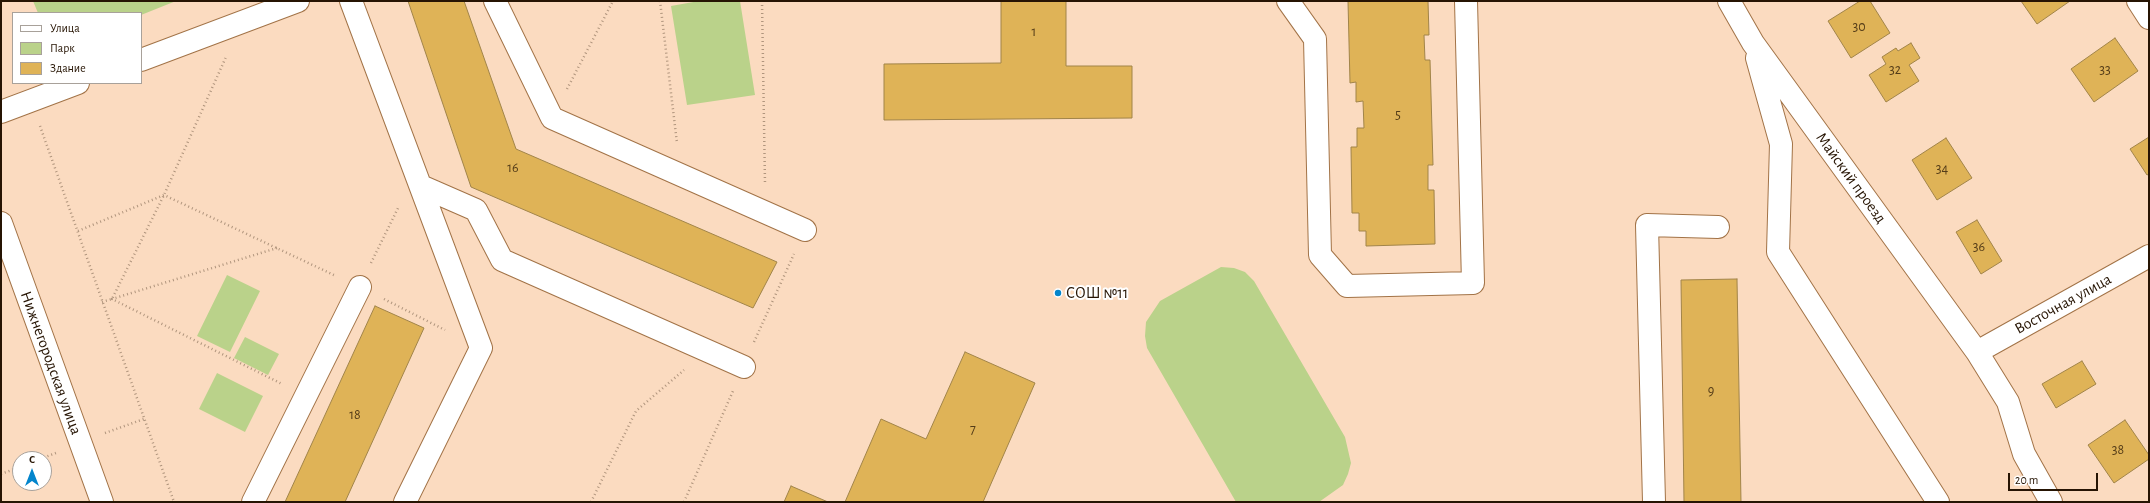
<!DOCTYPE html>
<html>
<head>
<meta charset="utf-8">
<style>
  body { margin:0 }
  #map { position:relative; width:2150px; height:503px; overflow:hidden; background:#fbdbc0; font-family:"Alegreya Sans",sans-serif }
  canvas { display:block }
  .frame { position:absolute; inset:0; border:2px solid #261403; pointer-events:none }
  .legend { position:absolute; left:12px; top:12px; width:130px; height:72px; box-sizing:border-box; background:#fff; border:1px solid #a8a19a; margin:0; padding:5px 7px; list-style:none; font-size:12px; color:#261403 }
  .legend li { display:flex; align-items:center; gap:8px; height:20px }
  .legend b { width:20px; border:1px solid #a8a19a }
  .north { position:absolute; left:12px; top:451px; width:40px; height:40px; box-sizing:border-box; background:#fff; border:1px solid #a8a19a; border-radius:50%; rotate:0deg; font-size:11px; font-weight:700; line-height:16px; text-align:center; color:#261403 }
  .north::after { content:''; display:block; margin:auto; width:14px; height:18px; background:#0385cc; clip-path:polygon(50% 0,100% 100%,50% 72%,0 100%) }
  .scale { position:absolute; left:2008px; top:473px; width:90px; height:18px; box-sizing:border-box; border:2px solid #261403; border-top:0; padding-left:5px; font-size:12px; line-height:14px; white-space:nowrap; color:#261403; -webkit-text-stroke:3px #fff; paint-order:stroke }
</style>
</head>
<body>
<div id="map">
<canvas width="2150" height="503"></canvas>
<div class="frame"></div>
<ul class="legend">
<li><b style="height:5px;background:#fff"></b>Улица</li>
<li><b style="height:11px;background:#bad28a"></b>Парк</li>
<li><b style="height:11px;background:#dfb357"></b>Здание</li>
</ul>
<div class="north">С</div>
<div class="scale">20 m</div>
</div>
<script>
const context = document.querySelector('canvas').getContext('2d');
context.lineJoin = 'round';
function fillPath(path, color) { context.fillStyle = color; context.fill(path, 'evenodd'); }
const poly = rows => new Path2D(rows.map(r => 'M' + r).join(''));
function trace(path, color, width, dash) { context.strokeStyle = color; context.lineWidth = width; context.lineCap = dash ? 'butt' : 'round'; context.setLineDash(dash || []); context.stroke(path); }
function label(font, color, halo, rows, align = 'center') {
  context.font = font + ' "Alegreya Sans",sans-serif'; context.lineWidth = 4; context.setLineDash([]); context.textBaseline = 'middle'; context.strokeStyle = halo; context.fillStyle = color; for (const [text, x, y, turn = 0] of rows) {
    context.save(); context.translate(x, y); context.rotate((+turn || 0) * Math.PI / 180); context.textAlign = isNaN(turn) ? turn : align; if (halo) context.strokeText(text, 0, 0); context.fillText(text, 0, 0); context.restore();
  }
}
fillPath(poly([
  [33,1,176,1,141,15,141,13,38,13],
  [699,1,740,1,755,95,687,105,671,6],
  [1221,267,1234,268,1245,272,1254,281,1345,437,1351,463,1348,474,1343,485,1319,502,1236,502,1147,348,1145,336,1146,322,1160,301],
  [227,275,260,291,230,352,197,336],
  [245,337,279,354,268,375,234,358],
  [217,373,263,396,245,432,199,409]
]), '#bad28a');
const building = poly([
  [408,1,464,1,516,149,777,262,753,308,471,187,408,1],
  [1001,1,1066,1,1066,66,1132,66,1132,118,884,120,884,64,1001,63,1001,1],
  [1348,1,1428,1,1429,35,1424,35,1425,60,1430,60,1433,165,1428,165,1428,190,1434,190,1435,244,1366,246,1366,231,1359,231,1359,213,1352,213,1351,147,1357,147,1357,128,1364,128,1363,101,1356,102,1356,82,1350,83,1348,1],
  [1860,1,1870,1,1890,33,1851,58,1828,21,1860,1],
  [2021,1,2070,1,2037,24,2021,1],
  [2115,38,2138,71,2094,102,2071,69,2115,38],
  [1911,43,1920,58,1909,65,1919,81,1886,102,1869,75,1886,64,1882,57,1896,48,1898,51,1911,43],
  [2149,137,2149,174,2147,175,2130,149,2149,137],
  [1946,138,1972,178,1937,200,1912,160,1946,138],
  [1977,220,2002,261,1981,274,1956,232,1977,220],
  [1737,279,1741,502,1684,502,1681,280,1737,279],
  [375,306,424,328,345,502,285,502,375,306],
  [965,352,1035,383,983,502,845,502,881,419,926,439,965,352],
  [2082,361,2096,384,2056,408,2042,384,2082,361],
  [2125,420,2149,455,2149,459,2114,483,2088,445,2125,420],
  [791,486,828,502,784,502,791,486]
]);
fillPath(building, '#dfb357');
trace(building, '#a18449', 1);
const minor = poly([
  [351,1,481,348,405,502],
  [495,1,552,118,805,230],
  [1288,1,1315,39,1320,255,1347,286,1473,283,1466,1],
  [1729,1,1753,43,1977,352,2008,402,2024,454,2051,502],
  [2138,1,2149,18],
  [1757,58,1781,144,1778,252,1938,502],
  [141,60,298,1],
  [1,112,78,83],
  [421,186,476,210,502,260,744,367],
  [1,223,102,502],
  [1977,352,2149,256],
  [253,502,360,287],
  [1654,502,1647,225,1718,227]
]);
trace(minor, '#a27347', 24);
trace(poly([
  [660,1,677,143],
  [762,1,765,184],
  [567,89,613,1],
  [40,126,174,502],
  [78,231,164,195,336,276],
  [277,248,112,299,282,384],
  [371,263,399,206],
  [384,299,445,330],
  [102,302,112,299,164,195,226,57],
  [754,342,794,254],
  [105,433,144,419],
  [40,459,56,453],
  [1,474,20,467],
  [591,502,636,411,684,370],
  [684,502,733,391]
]), '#b0957d', 2.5, [1, 3]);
trace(minor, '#fff', 22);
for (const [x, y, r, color] of [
  [1058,293,4,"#0385cc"]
]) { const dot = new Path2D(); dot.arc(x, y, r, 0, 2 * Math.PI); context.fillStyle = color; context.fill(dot); trace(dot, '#fff', 1.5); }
label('14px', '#543c18', null, [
  ["30",1859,27],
  ["1",1034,32],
  ["32",1895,70],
  ["33",2105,70],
  ["5",1398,115],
  ["16",513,168],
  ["34",1942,169],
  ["36",1979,247],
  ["9",1711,391],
  ["18",355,415],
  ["7",973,429],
  ["38",2118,450]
]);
label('16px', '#261403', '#fff', [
  ["Майский проезд",1851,178,54],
  ["Восточная улица",2063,304,-29],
  ["Нижнегородская улица",51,363,70]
]);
label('16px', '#261403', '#fff', [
  ["СОШ №11",1066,293]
], 'left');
</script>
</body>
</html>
